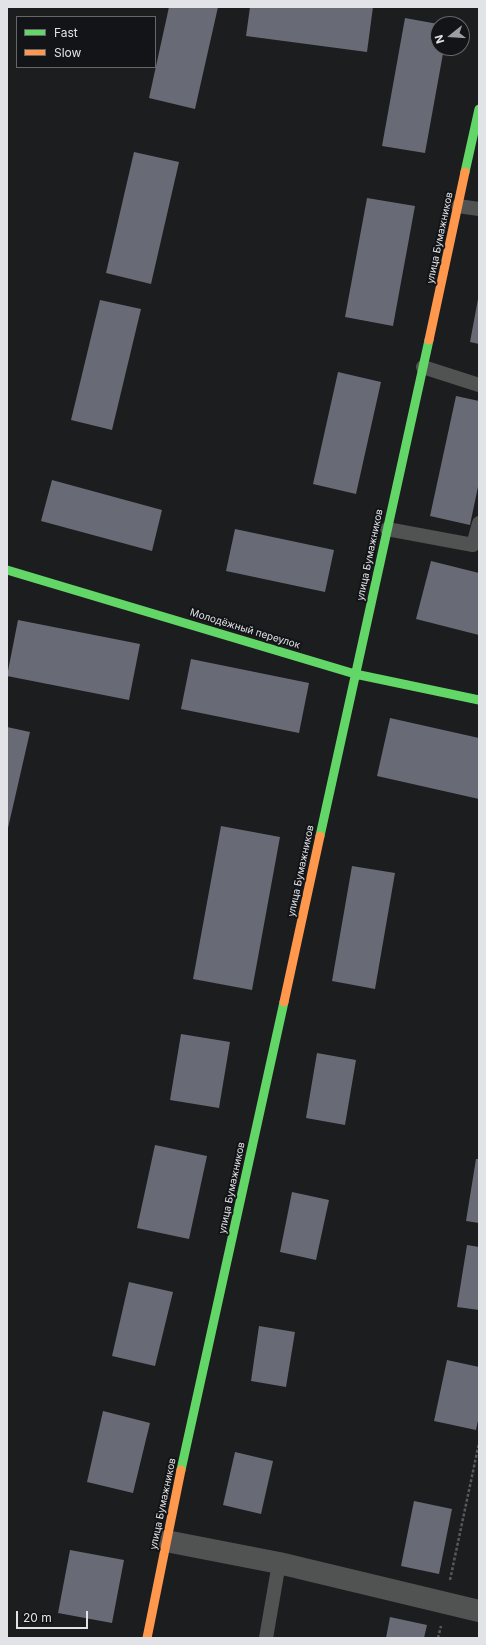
<!DOCTYPE html>
<html>
<head>
<meta charset="utf-8">
<style>
  body { margin:0 }
  #map { position:relative; width:486px; height:1645px; overflow:hidden; background:#1c1d1f; font-family:Inter,sans-serif }
  canvas { display:block }
  .frame { position:absolute; inset:0; border:8px solid #e1e3e6; pointer-events:none }
  .legend { position:absolute; left:16px; top:16px; width:140px; height:52px; box-sizing:border-box; background:#121417; border:1px solid #65676a; margin:0; padding:5px 7px; list-style:none; font-size:12px; color:#e1e3e6 }
  .legend li { display:flex; align-items:center; gap:8px; height:20px }
  .legend b { width:20px; border:1px solid #65676a }
  .north { position:absolute; left:430px; top:16px; width:40px; height:40px; box-sizing:border-box; background:#121417; border:1px solid #65676a; border-radius:50%; rotate:253deg; font-size:11px; font-weight:700; line-height:16px; text-align:center; color:#e1e3e6 }
  .north::after { content:''; display:block; margin:auto; width:14px; height:18px; background:#9c9ea0; clip-path:polygon(50% 0,100% 100%,50% 72%,0 100%) }
  .scale { position:absolute; left:16px; top:1611px; width:72px; height:18px; box-sizing:border-box; border:2px solid #e1e3e6; border-top:0; padding-left:5px; font-size:12px; line-height:14px; white-space:nowrap; color:#e1e3e6; -webkit-text-stroke:3px #121417; paint-order:stroke }
</style>
</head>
<body>
<div id="map">
<canvas width="486" height="1645"></canvas>
<div class="frame"></div>
<ul class="legend">
<li><b style="height:5px;background:#63d668"></b>Fast</li>
<li><b style="height:5px;background:#ff974d"></b>Slow</li>
</ul>
<div class="north">N</div>
<div class="scale">20 m</div>
</div>
<script>
const context = document.querySelector('canvas').getContext('2d');
context.lineJoin = 'round';
function fillPath(path, color) { context.fillStyle = color; context.fill(path, 'evenodd'); }
const poly = rows => new Path2D(rows.map(r => 'M' + r).join(''));
function trace(path, color, width, dash) { context.strokeStyle = color; context.lineWidth = width; context.lineCap = dash ? 'butt' : 'round'; context.setLineDash(dash || []); context.stroke(path); }
function label(font, color, halo, rows, align = 'center') {
  context.font = font + ' Inter,sans-serif'; context.lineWidth = 4; context.setLineDash([]); context.textBaseline = 'middle'; context.strokeStyle = halo; context.fillStyle = color; for (const [text, x, y, turn = 0] of rows) {
    context.save(); context.translate(x, y); context.rotate((+turn || 0) * Math.PI / 180); context.textAlign = isNaN(turn) ? turn : align; if (halo) context.strokeText(text, 0, 0); context.fillText(text, 0, 0); context.restore();
  }
}
fillPath(poly([
  [169,7,218,7,195,109,149,98],
  [250,7,373,7,367,52,246,36],
  [405,18,438,24,438,48,444,48,425,153,382,146],
  [134,152,179,162,151,284,106,273],
  [367,198,415,206,393,326,345,317],
  [478,299,479,299,479,344,470,342],
  [100,300,141,309,112,430,71,420],
  [338,372,381,382,356,494,313,484],
  [456,396,479,401,479,482,470,525,430,516],
  [52,480,162,510,152,551,41,521],
  [235,529,334,550,325,592,226,571],
  [431,561,479,573,479,635,416,619],
  [18,620,140,644,129,700,7,676],
  [191,659,309,683,299,733,181,709],
  [390,718,479,738,479,799,377,776],
  [7,727,30,732,8,828,7,828],
  [221,826,280,837,252,990,193,979],
  [352,866,395,873,375,989,332,981],
  [181,1034,230,1042,219,1108,170,1100],
  [317,1053,356,1060,345,1125,306,1118],
  [155,1145,207,1156,189,1239,137,1228],
  [476,1159,479,1159,479,1223,466,1221],
  [292,1192,329,1200,316,1260,280,1252],
  [467,1245,479,1247,479,1310,457,1307],
  [129,1282,173,1292,155,1366,112,1356],
  [259,1326,295,1332,286,1387,251,1381],
  [447,1360,479,1367,479,1416,476,1430,434,1421],
  [103,1411,150,1423,133,1493,87,1482],
  [235,1452,273,1461,261,1514,223,1505],
  [414,1501,452,1509,439,1574,401,1566],
  [70,1550,124,1560,112,1623,58,1613],
  [390,1617,427,1625,424,1638,386,1638]
]), '#686a76');
trace(poly([
  [450,1580,479,1443],
  [438,1638,441,1626]
]), '#575859', 2.5, [3, 2]);
trace(poly([
  [458,206,479,209],
  [423,367,479,385],
  [387,529,473,545,479,523],
  [266,1638,279,1563]
]), '#515252', 14);
trace(poly([
  [166,1541,279,1563,479,1611]
]), '#515252', 22);
trace(poly([
  [465,172,479,109],
  [7,570,355,674,479,700],
  [320,836,429,340],
  [181,1470,284,1002]
]), '#63d668', 9);
trace(poly([
  [429,340,465,172],
  [284,1002,320,836],
  [147,1638,181,1470]
]), '#ff974d', 9);
label('10px', '#e1e3e6', '#121417', [
  ["улица Бумажников",440,238,-78],
  ["улица Бумажников",370,555,-78],
  ["Молодёжный переулок",245,629,17],
  ["улица Бумажников",301,871,-78],
  ["улица Бумажников",232,1188,-78],
  ["улица Бумажников",163,1504,-78]
]);
</script>
</body>
</html>
